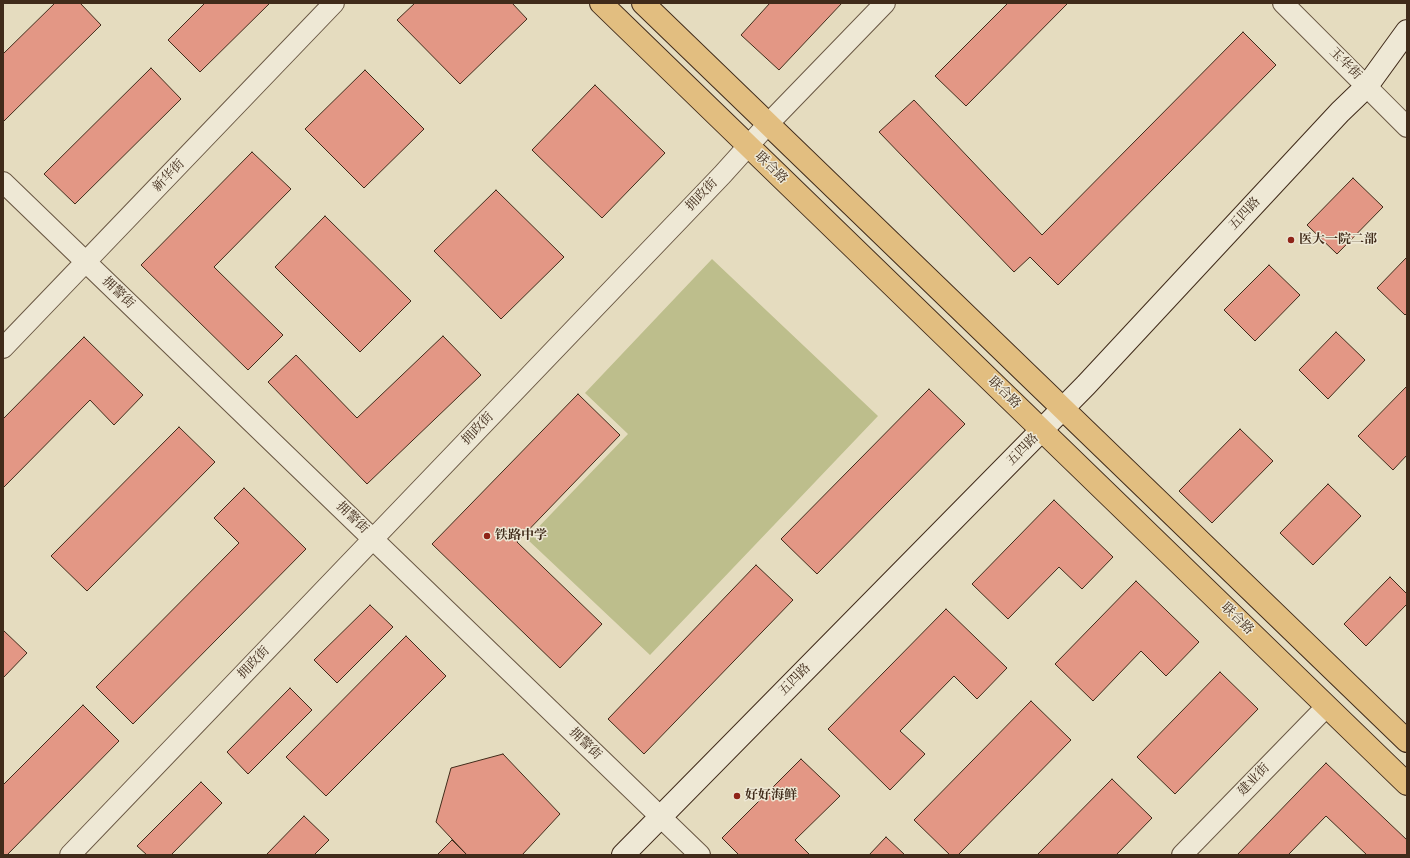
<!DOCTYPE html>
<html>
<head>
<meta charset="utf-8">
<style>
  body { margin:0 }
  #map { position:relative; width:1410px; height:858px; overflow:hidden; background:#e5dcbf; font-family:"Libre Bodoni",serif }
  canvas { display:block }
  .frame { position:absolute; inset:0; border:4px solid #402b1a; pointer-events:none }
</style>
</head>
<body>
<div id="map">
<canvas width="1410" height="858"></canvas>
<div class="frame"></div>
</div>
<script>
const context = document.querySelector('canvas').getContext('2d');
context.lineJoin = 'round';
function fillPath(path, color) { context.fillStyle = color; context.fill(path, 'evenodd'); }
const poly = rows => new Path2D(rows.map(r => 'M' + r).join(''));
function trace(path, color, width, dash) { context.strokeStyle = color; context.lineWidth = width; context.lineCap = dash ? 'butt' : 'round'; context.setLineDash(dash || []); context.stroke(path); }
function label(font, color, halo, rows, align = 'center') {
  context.font = font + ' "Libre Bodoni","Noto Serif SC",serif'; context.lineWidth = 3; context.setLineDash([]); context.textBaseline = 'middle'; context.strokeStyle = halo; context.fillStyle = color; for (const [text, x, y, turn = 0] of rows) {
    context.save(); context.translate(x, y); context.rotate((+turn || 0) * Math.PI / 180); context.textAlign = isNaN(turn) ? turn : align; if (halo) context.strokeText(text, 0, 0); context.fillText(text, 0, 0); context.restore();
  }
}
fillPath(poly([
  [712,259,878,416,650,655,527,539,628,434,585,393]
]), '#bdbe8c');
const building = poly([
  [55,3,80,3,101,25,3,122,3,54,55,3],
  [205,3,270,3,200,72,168,40,205,3],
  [415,3,512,3,527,19,460,84,397,20,415,3],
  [770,3,842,3,779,70,741,35,770,3],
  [1008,3,1068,3,966,106,935,76,1008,3],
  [1243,32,1276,65,1058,285,1030,257,1014,272,879,132,914,100,1042,235,1243,32],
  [151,68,181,99,75,204,44,174,151,68],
  [365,70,424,129,364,188,305,129,365,70],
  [595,85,665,153,602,218,532,150,595,85],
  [252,152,291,189,214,267,283,335,248,370,141,265,252,152],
  [1353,178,1383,207,1337,254,1307,225,1353,178],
  [496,190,564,257,501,319,434,251,496,190],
  [325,216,411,301,360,352,275,267,325,216],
  [1407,257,1407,313,1405,315,1377,288,1407,257],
  [1269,265,1300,295,1255,341,1224,310,1269,265],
  [1336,332,1365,360,1328,399,1299,370,1336,332],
  [443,336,481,375,367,484,268,382,296,355,357,418,443,336],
  [84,337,143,395,114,425,90,400,3,488,3,419,84,337],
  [1407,386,1407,455,1393,470,1358,436,1407,386],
  [929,389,965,424,817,574,781,539,929,389],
  [578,394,620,435,517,542,602,624,560,668,432,544,578,394],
  [179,427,215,462,87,591,51,556,179,427],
  [1240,429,1273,461,1212,523,1179,491,1240,429],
  [1328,484,1361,516,1313,565,1280,533,1328,484],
  [244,488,306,549,133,724,96,687,239,543,214,518,244,488],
  [1054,500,1113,557,1082,589,1059,567,1008,619,972,584,1054,500],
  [756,565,793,600,644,754,608,719,756,565],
  [1390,577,1407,594,1407,604,1366,646,1344,624,1390,577],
  [1136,581,1199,642,1166,676,1141,651,1093,701,1055,664,1136,581],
  [370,605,393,627,337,683,314,660,370,605],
  [946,609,1007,668,977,699,954,676,900,731,925,754,890,790,828,729,946,609],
  [3,630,27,653,3,678,3,630],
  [406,636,446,676,326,796,286,757,406,636],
  [1220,672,1258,709,1175,794,1137,757,1220,672],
  [290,688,312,710,248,774,227,752,290,688],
  [1031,701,1071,740,958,855,950,855,914,820,1031,701],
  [83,705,119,741,7,855,3,855,3,785,83,705],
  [503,754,560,814,522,855,467,855,436,822,451,768,503,754],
  [801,759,840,796,795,840,810,855,739,855,722,838,801,759],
  [1326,763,1407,840,1407,855,1367,855,1326,816,1288,855,1237,855,1326,763],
  [1112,779,1152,818,1116,855,1037,855,1112,779],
  [201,782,222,803,171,855,147,855,137,846,201,782],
  [304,816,329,840,314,855,266,855,304,816],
  [886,837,905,855,869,855,886,837],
  [452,840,467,855,437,855,452,840]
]);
fillPath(building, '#e39785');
trace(building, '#402b1a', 1);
const street = poly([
  [1283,3,1407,127],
  [3,182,700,855],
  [3,348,334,3],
  [70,855,722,175,768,124,885,3],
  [1182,855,1327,706]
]);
const secondary = poly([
  [623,855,1086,385,1340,112,1367,86,1407,31]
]);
const primary = poly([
  [601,3,1407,784],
  [643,3,1407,741]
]);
trace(street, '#695743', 22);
trace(secondary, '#402b1a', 24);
trace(primary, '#402b1a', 24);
trace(street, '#eee8d5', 20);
trace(secondary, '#eee8d5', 22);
trace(primary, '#e2be80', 22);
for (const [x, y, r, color] of [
  [1291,240,4,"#8f2418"],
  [487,536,4,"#8f2418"],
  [737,796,4,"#8f2418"]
]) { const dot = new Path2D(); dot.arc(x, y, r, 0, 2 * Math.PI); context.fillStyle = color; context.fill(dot); trace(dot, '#eee8d5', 1.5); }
label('13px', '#402b1a', '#eee8d5', [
  ["玉华街",1345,64,45],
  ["联合路",771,168,44],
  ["新华街",169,176,-46],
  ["拥政街",702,195,-46],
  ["五四路",1245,214,-47],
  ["拥警街",118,293,44],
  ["联合路",1004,393,44],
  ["拥政街",478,429,-46],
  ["五四路",1023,450,-45],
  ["拥警街",352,518,44],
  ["联合路",1237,619,44],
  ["拥政街",254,663,-46],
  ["五四路",795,680,-45],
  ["拥警街",585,744,44],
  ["建业街",1254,780,-46]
]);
label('bold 13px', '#402b1a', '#eee8d5', [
  ["医大一院二部",1299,240],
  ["铁路中学",495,536],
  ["好好海鲜",745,796]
], 'left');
</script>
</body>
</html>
